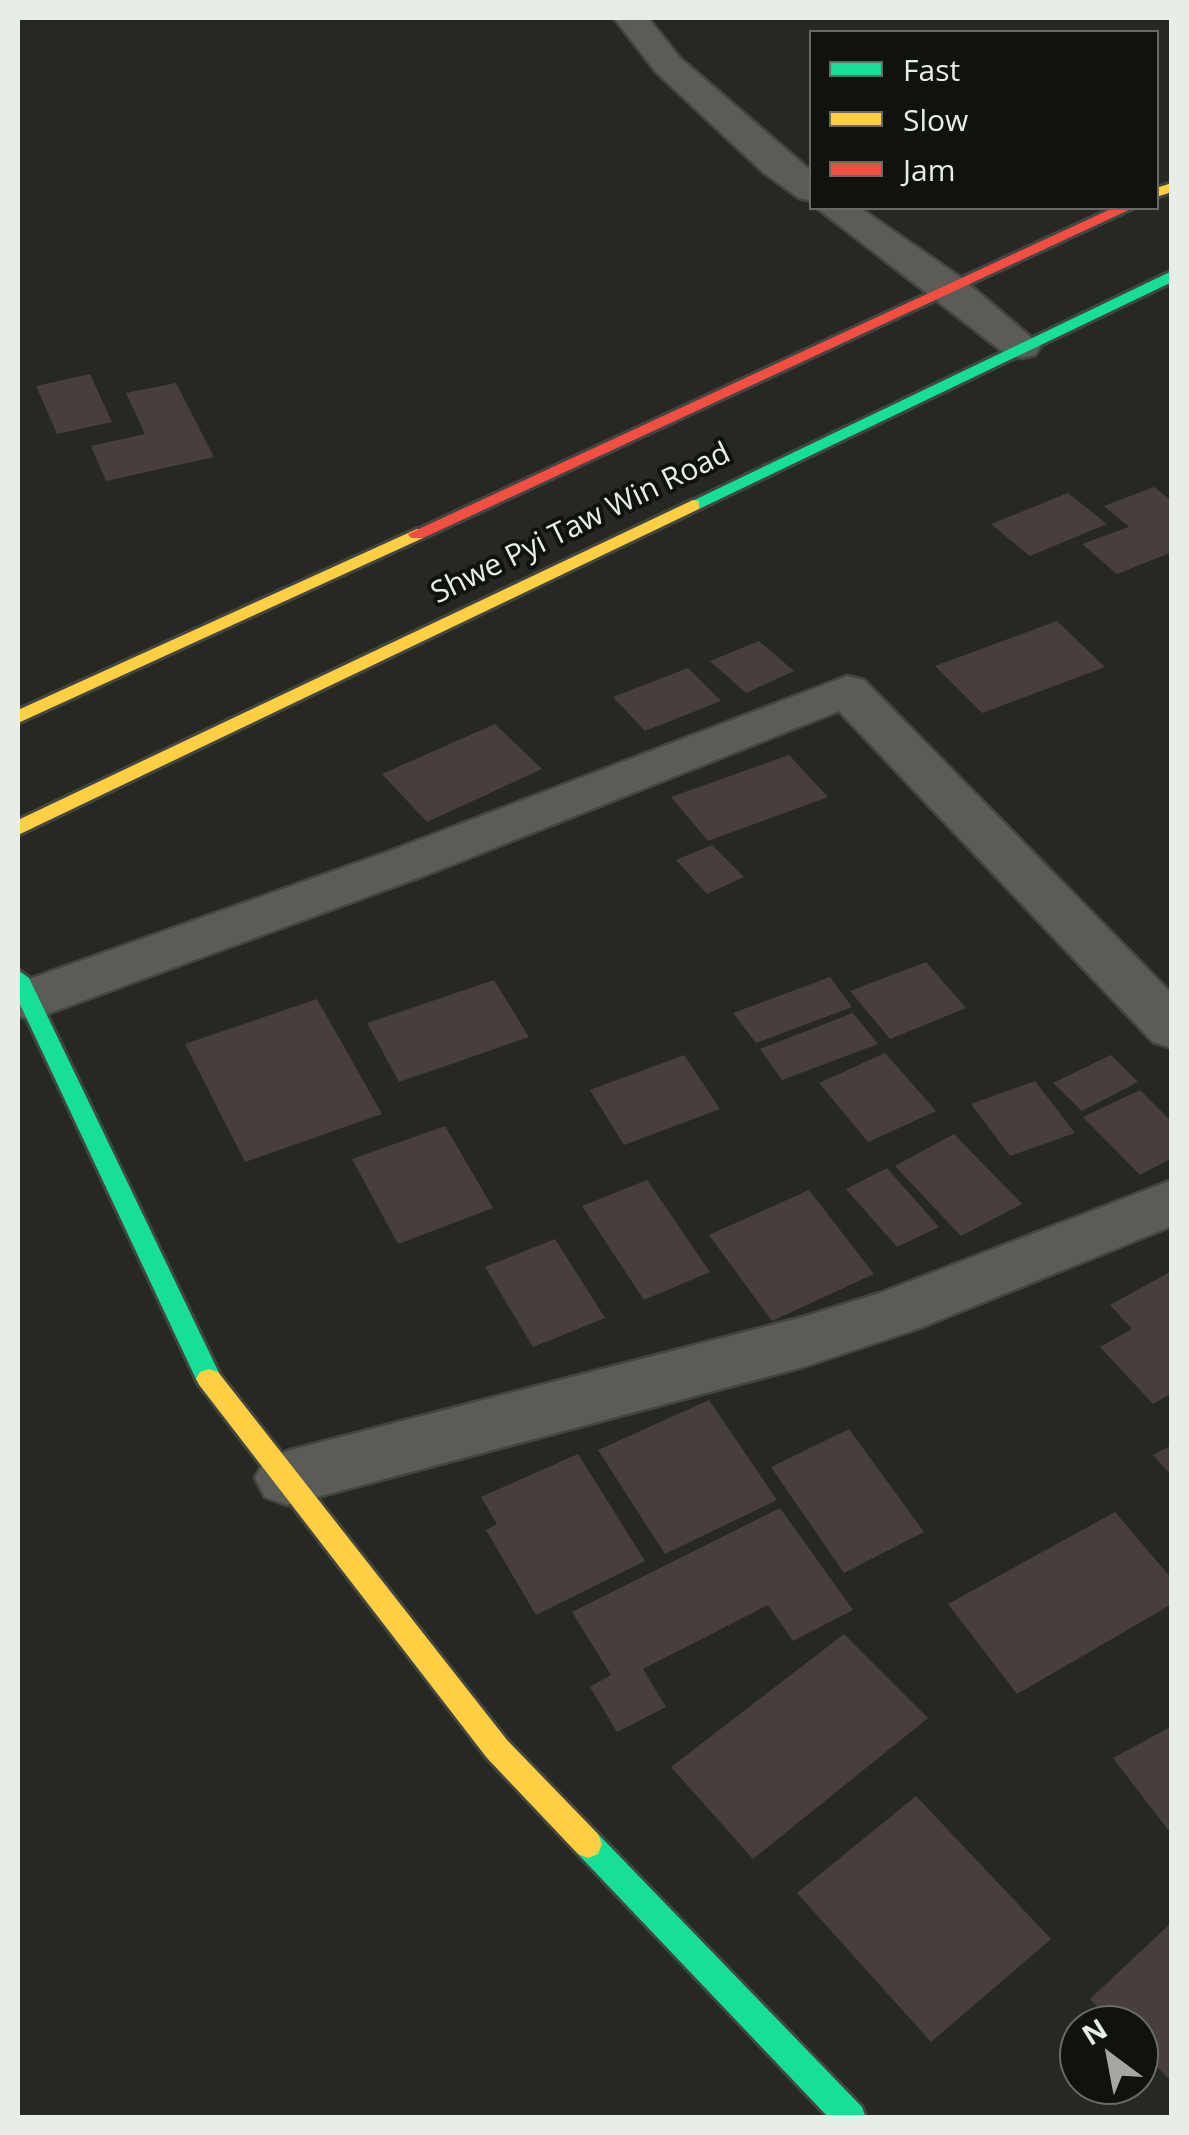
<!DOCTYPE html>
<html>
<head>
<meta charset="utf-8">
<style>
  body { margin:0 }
  #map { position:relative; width:1189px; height:2135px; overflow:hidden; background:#262923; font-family:"Open Sans",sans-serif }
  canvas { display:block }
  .frame { position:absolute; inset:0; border:20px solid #e9ede7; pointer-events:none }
  .legend { position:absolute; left:809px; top:30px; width:350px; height:180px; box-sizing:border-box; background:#10120e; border:2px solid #676a65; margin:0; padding:12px 18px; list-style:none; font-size:30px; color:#e9ede7 }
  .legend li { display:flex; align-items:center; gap:20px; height:50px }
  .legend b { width:50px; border:2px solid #676a65 }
  .north { position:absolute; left:1059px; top:2005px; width:100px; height:100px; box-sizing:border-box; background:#10120e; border:2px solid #676a65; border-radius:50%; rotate:328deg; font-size:28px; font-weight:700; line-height:40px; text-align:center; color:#e9ede7 }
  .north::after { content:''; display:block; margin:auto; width:35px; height:45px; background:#a5a8a2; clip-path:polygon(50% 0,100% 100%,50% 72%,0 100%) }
</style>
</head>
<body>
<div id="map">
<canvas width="1189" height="2135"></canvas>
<div class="frame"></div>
<ul class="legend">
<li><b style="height:12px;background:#16e098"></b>Fast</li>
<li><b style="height:12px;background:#ffcf43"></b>Slow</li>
<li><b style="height:12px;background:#f24e42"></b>Jam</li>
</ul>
<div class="north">N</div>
</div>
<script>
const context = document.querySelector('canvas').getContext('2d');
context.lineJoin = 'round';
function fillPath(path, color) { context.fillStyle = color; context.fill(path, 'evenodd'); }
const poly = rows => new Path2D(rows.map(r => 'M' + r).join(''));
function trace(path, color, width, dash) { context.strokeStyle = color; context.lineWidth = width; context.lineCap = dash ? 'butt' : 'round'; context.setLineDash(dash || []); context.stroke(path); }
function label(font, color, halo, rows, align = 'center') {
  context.font = font + ' "Open Sans",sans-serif'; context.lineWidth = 8; context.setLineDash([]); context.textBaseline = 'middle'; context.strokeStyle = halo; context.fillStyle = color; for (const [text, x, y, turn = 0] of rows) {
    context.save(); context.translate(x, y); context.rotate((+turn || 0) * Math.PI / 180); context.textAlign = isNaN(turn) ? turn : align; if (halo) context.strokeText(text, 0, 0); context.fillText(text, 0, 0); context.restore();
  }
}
fillPath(poly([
  [90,374,112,422,57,434,36,386],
  [176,383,214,457,106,481,91,446,145,434,126,393],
  [1154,487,1172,501,1172,552,1117,574,1082,544,1129,527,1104,506],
  [1068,493,1107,524,1030,556,991,524],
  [1057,621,1105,667,982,713,935,666],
  [759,641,794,671,746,693,710,661],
  [688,668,721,701,645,731,613,697],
  [495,724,542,769,427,822,382,774],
  [789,755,828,797,708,841,671,797],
  [712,845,744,877,707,894,676,860],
  [926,962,966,1008,890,1039,850,991],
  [830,977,852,1007,756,1043,733,1013],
  [494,980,529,1037,399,1082,367,1023],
  [317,999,382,1114,245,1162,185,1044],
  [853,1013,878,1044,782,1080,760,1049],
  [885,1053,936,1111,868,1142,819,1083],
  [684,1055,720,1109,624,1145,590,1090],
  [1111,1055,1138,1082,1082,1111,1053,1083],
  [1035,1081,1075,1133,1010,1156,971,1104],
  [1140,1090,1172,1122,1172,1158,1140,1175,1083,1117],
  [445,1126,493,1208,398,1244,352,1159],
  [954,1134,1022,1204,961,1236,895,1166],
  [887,1168,939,1227,897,1247,846,1189],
  [647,1180,710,1272,644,1300,582,1206],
  [809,1190,874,1274,772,1321,709,1235],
  [555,1239,605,1318,533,1347,485,1267],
  [1172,1271,1172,1393,1153,1404,1100,1347,1132,1329,1110,1305],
  [709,1400,777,1500,665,1554,598,1450],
  [849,1429,924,1532,844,1573,771,1467],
  [1172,1445,1172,1476,1153,1455],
  [578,1454,645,1561,536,1615,486,1530,497,1524,481,1497],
  [780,1508,853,1610,793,1641,768,1605,643,1669,666,1707,617,1732,590,1687,611,1675,572,1612],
  [1115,1512,1172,1579,1172,1604,1017,1694,948,1604],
  [844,1634,928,1718,753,1859,671,1767],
  [1172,1726,1172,1835,1113,1758],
  [916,1796,1051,1939,931,2042,797,1893],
  [1172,1922,1172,2082,1139,2049,1139,2025,1116,2025,1090,1999]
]), '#493e3e');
const street = poly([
  [614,18,648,18,680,58,812,172,812,201,799,198,764,173,656,72,614,18],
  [817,208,860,208,963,279,1041,346,1035,355,1021,358,1007,355,817,208],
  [847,676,864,680,1172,994,1172,1048,1153,1042,839,711,426,875,47,1014,28,1019,18,1016,18,983,390,851,847,676],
  [1172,1180,1172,1226,917,1329,803,1367,287,1505,265,1497,255,1478,265,1459,287,1451,803,1317,880,1293,1172,1180]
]);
const fast = poly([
  [1172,271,1172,282,699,509,687,509,684,505,1172,271],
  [18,970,29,978,222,1379,218,1386,209,1389,200,1386,196,1379,18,1000,18,970],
  [588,1830,598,1834,862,2107,866,2118,829,2118,578,1854,574,1844,578,1834,588,1830]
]);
const slow = poly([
  [1172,183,1172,192,1156,197,1156,188,1172,183],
  [693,500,699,501,699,509,18,835,18,820,693,500],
  [417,529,423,530,423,538,18,723,18,710,417,529],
  [209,1369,218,1372,507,1740,598,1834,602,1844,598,1854,588,1858,578,1854,487,1758,200,1386,196,1379,200,1372,209,1369]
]);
const jam = poly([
  [1113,208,1133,208,423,538,411,538,408,534,1113,208]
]);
trace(street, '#434541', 5);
trace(fast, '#434541', 6);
trace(slow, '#434541', 6);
trace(jam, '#434541', 6);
fillPath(street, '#5a5c58');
fillPath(fast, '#16e098');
fillPath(slow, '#ffcf43');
fillPath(jam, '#f24e42');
label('30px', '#e9ede7', '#10120e', [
  ["Shwe Pyi Taw Win Road",581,524,-26]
]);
</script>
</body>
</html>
